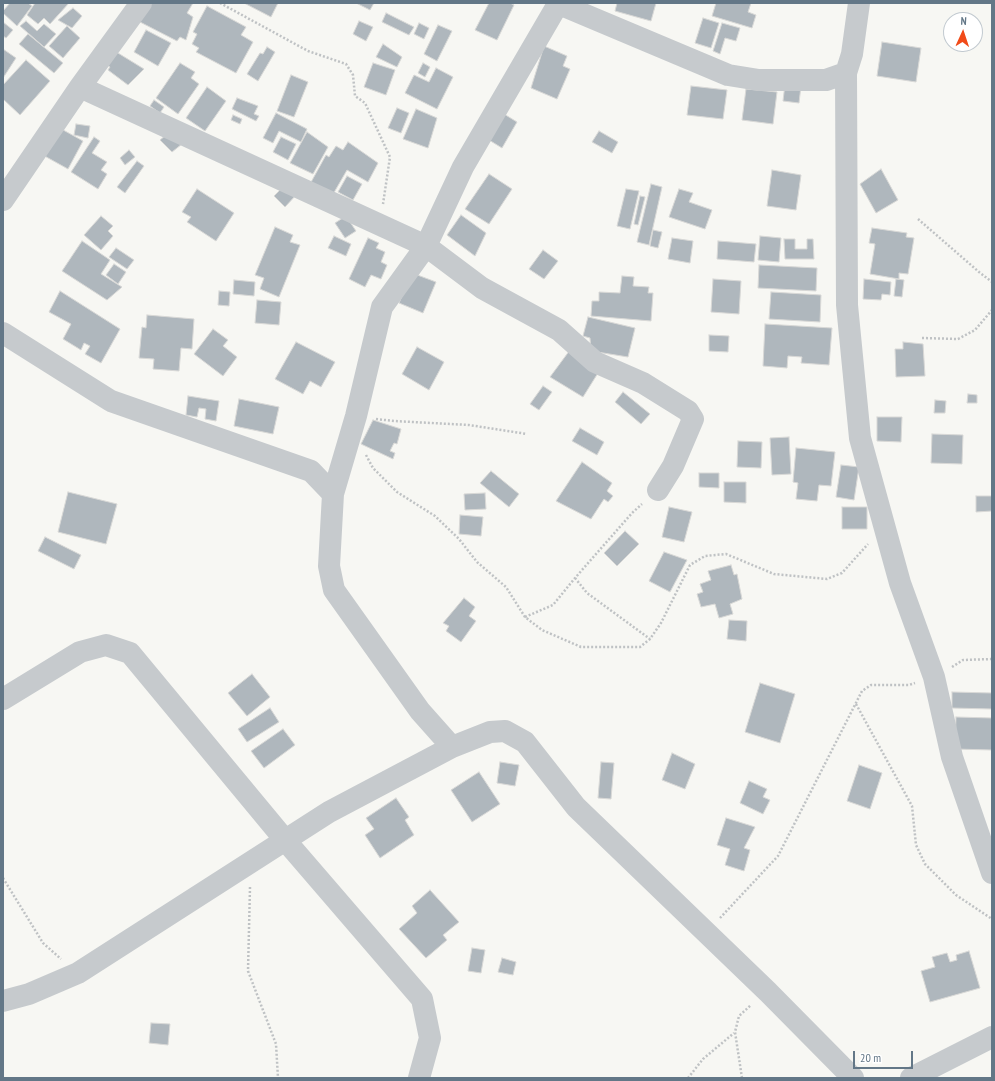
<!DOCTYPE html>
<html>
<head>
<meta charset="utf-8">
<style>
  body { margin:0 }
  #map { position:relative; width:995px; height:1081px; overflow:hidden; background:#f7f7f3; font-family:"PT Sans Narrow",sans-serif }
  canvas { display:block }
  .frame { position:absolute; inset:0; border:4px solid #637787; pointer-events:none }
  .north { position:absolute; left:943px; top:12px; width:40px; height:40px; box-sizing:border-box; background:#fff; border:1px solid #c1c9cf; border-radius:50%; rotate:3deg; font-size:11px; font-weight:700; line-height:16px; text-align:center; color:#637787 }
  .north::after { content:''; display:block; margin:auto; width:14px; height:18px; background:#f14b19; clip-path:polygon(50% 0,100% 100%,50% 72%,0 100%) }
  .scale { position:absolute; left:853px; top:1051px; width:60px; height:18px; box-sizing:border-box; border:2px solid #637787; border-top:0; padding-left:5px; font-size:12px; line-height:14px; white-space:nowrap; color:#637787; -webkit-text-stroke:3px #fff; paint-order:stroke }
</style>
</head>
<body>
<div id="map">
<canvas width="995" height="1081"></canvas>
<div class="frame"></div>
<div class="north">N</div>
<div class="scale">20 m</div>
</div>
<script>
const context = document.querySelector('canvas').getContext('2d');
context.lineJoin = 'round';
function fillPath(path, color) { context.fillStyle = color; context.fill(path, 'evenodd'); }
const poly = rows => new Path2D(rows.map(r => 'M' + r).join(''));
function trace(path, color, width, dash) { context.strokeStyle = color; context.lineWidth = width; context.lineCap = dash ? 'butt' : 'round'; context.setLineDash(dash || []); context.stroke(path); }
const building = poly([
  [10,3,28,3,32,6,17,26,3,13,3,11,10,3],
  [35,3,69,3,50,24,44,18,38,24,27,15,35,3],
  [151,3,193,3,187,13,193,17,186,40,180,37,177,41,140,22,151,3],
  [244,3,278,3,271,17,244,3],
  [356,3,374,3,370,10,356,3],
  [489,3,510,3,514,5,497,40,475,30,489,3],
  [617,3,656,3,651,21,615,11,617,3],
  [716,3,751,3,748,12,756,15,752,28,712,16,716,3],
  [207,6,246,27,241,35,253,42,236,73,196,52,199,48,192,44,197,34,193,32,207,6],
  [73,8,82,16,72,28,58,20,73,8],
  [386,13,414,27,409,35,382,22,386,13],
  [703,18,719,23,711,48,695,43,703,18],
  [26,21,37,31,44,24,56,34,44,47,20,26,26,21],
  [359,21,373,27,366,41,353,34,359,21],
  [3,22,13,30,6,38,3,36,3,22],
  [419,23,429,28,424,39,414,34,419,23],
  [722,23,740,28,736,41,725,38,720,54,713,51,722,23],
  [438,25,452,31,437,61,424,54,438,25],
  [67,26,80,38,63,58,49,46,67,26],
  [146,30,171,43,158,66,134,52,146,30],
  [28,34,63,63,54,73,19,44,28,34],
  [882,42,921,48,916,82,877,76,882,42],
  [383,44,402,57,397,67,376,57,383,44],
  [544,46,567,56,563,66,570,69,557,99,531,88,544,46],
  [267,47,275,52,258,81,247,74,260,53,263,54,267,47],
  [3,49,16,58,3,78,3,49],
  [113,50,144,69,128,85,108,70,110,67,105,63,113,50],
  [26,60,50,81,20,115,3,99,3,85,26,60],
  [180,63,195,72,191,78,199,84,178,114,156,98,180,63],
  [373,63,395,70,386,95,364,87,373,63],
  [423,63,430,67,425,77,418,73,423,63],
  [436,68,453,77,437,109,405,93,414,75,429,82,436,68],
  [291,75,308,82,294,117,277,111,291,75],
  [785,84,801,86,799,103,783,101,785,84],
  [691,86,727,90,723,119,687,115,691,86],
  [207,87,226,101,205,131,186,118,207,87],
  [746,89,777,92,773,124,742,120,746,89],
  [237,98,258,106,254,114,259,116,256,121,232,109,237,98],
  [154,100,164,107,160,113,150,106,154,100],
  [397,108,409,113,401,133,388,128,397,108],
  [416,109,437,118,428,148,403,139,416,109],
  [276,113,307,129,301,142,279,131,273,143,263,138,276,113],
  [504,114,517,122,502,148,489,140,504,114],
  [233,115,242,119,240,124,231,120,233,115],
  [76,124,90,126,88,138,74,135,76,124],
  [56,126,83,141,68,169,41,154,56,126],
  [171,131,182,144,172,152,160,140,171,131],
  [599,131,618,142,612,153,592,142,599,131],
  [307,132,328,147,313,174,290,163,307,132],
  [94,137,100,141,92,153,107,162,101,170,107,174,98,189,71,172,94,137],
  [281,137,296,144,288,160,273,152,281,137],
  [348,142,378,163,368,182,347,170,332,196,310,184,326,155,329,157,336,146,343,150,348,142],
  [129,150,135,157,125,165,120,158,129,150],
  [137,161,144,166,125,193,117,187,137,161],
  [881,169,898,200,876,213,860,184,881,169],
  [772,170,801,175,796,210,767,206,772,170],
  [489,174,512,189,489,224,465,209,489,174],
  [347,176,362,184,353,200,338,192,347,176],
  [286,184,297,194,285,207,274,196,286,184],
  [651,184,662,187,649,245,637,242,651,184],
  [197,189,234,213,216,241,187,222,191,217,182,212,197,189],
  [626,189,639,191,630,229,617,226,626,189],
  [679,189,693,193,689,202,712,210,705,229,669,217,679,189],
  [640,196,645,197,638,225,634,224,640,196],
  [461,215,486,233,475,256,447,235,461,215],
  [101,216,113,226,108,231,113,236,101,250,84,235,101,216],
  [346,216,356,231,345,238,335,223,346,216],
  [275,227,293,235,290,242,300,245,279,297,260,289,264,278,255,275,275,227],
  [872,228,907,233,906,237,914,238,908,274,899,273,899,279,870,274,875,244,869,243,872,228],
  [653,230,662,232,658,248,650,246,653,230],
  [334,236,351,244,346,256,328,248,334,236],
  [760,236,781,238,779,262,758,260,760,236],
  [368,238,379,243,376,248,385,252,381,262,387,265,381,279,371,275,365,287,349,279,368,238],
  [672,238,693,241,690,263,668,259,672,238],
  [784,239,795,239,795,249,807,249,807,239,813,239,814,259,785,259,784,239],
  [82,241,110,260,101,274,122,287,107,300,62,271,82,241],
  [718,241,756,244,754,262,717,259,718,241],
  [116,248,134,260,127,269,109,257,116,248],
  [543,250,558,261,544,279,529,269,543,250],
  [114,264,126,272,118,284,106,275,114,264],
  [759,265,817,268,816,291,758,288,759,265],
  [412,273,436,282,423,313,399,303,412,273],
  [622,276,634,277,633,286,649,287,648,293,653,293,651,321,591,316,592,301,599,301,599,292,620,293,622,276],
  [713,279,741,281,739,314,711,312,713,279],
  [864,279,891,282,890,295,882,294,881,300,863,299,864,279],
  [896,279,904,280,902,297,894,296,896,279],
  [234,280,255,282,254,296,233,294,234,280],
  [60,291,120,329,101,363,85,354,90,346,84,343,81,350,63,339,71,324,49,312,60,291],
  [219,291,230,292,229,306,218,305,219,291],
  [771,292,821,295,820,322,769,319,771,292],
  [257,300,281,302,279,325,255,323,257,300],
  [147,315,194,319,192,349,181,348,179,371,153,369,154,359,139,358,142,327,146,328,147,315],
  [588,317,635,328,628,357,591,351,590,338,583,336,588,317],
  [765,324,832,328,829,365,801,363,802,357,788,356,787,368,763,366,765,324],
  [213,329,228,340,223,346,237,357,223,376,194,354,213,329],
  [709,335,729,336,728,352,709,351,709,335],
  [296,342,335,362,321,387,310,381,303,394,275,379,296,342],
  [903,342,923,344,925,376,896,377,895,349,903,349,903,342],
  [417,347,444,362,429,390,402,374,417,347],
  [570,350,598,373,583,397,550,377,570,350],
  [543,386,552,392,539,410,530,404,543,386],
  [623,392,650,414,641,424,615,402,623,392],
  [968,394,977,395,977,403,967,403,968,394],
  [188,396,219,401,216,421,205,419,206,409,199,408,197,417,186,415,188,396],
  [239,399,279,407,273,434,234,426,239,399],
  [935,400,946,401,945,413,934,413,935,400],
  [877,417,902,417,901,442,877,441,877,417],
  [373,420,401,429,397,444,394,443,390,451,395,453,393,459,361,444,373,420],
  [580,428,604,442,597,455,572,441,580,428],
  [932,434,963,435,962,464,931,463,932,434],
  [789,437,791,474,772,475,770,438,789,437],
  [738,441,762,442,761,468,737,467,738,441],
  [796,448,835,452,831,486,819,485,817,501,796,499,798,483,793,482,796,448],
  [582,462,612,483,607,491,613,496,608,502,604,499,591,519,556,501,582,462],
  [841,465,859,467,854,500,836,497,841,465],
  [491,471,519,494,509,507,480,483,491,471],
  [699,473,719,473,719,488,699,487,699,473],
  [724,482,746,482,746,503,724,502,724,482],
  [68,492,117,504,106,544,58,532,68,492],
  [485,493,486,509,465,510,464,494,485,493],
  [976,496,992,496,992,511,976,512,976,496],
  [669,507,692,512,684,542,662,537,669,507],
  [842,507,867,507,867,529,842,529,842,507],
  [460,515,483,517,481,536,459,534,460,515],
  [625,531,639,544,617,566,604,553,625,531],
  [45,537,81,555,74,569,38,551,45,537],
  [664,552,687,560,670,592,649,581,664,552],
  [731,565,734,575,737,574,742,599,730,604,733,614,719,618,715,604,701,607,697,594,703,592,700,584,711,580,708,571,731,565],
  [464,598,475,607,469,616,476,621,461,642,446,631,449,626,443,623,464,598],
  [729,620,747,621,746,641,727,639,729,620],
  [252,674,270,697,247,716,228,693,252,674],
  [760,683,795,694,780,743,745,732,760,683],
  [952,692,992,693,992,709,952,708,952,692],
  [270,708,279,722,247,742,238,729,270,708],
  [956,717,992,718,992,750,955,749,956,717],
  [283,729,295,745,264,768,251,751,283,729],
  [672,753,695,764,685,789,662,780,672,753],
  [500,762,519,765,515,786,497,783,500,762],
  [601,762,614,763,611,799,598,798,601,762],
  [859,765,882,773,870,809,847,801,859,765],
  [479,772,500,804,472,822,451,790,479,772],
  [749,781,767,789,763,797,770,800,763,814,740,803,749,781],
  [396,798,409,817,405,820,414,835,380,858,365,835,374,829,366,818,396,798],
  [726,818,755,827,744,848,750,850,744,871,725,865,730,849,717,845,726,818],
  [430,890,459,922,443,935,447,940,426,958,399,929,417,913,412,906,430,890],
  [472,948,485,950,481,973,468,971,472,948],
  [969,951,980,988,930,1002,921,971,935,967,932,957,947,953,950,962,957,960,956,955,969,951],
  [502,958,516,962,513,975,498,972,502,958],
  [151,1023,170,1024,168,1045,149,1043,151,1023]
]);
fillPath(building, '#afb7bd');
trace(building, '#d8d8d6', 1);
trace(poly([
  [220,3,308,51,346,64,353,75,355,96,365,103,390,157,383,204],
  [918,219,979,272,992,282],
  [922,338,958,339,975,330,992,310],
  [376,419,394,421,469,425,527,434],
  [366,455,373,468,397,492,435,516,459,539,477,562,506,587,525,617,542,630,581,647,640,647,650,639,661,623,690,565,705,556,726,554,774,574,827,579,842,573,868,544],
  [575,578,587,593,650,639],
  [525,617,553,605,575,578,632,513,642,504],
  [952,667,963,660,992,659],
  [856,704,912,806,916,845,925,864,956,895,992,919],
  [3,878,43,943,61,959],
  [250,887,248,971,276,1044,278,1078],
  [720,918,778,856,862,691,871,685,909,685,915,683],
  [688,1078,703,1059,734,1033],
  [742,1078,735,1032,739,1016,751,1005]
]), '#bfc2c4', 2.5, [2, 2]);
trace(poly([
  [557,3,728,75,759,80,826,80,846,73,852,54,859,3],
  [846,73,847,305,860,438,900,583,934,677,952,757,992,873],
  [80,87,426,246,482,288,559,330,595,362,643,383,688,411,693,419,673,466,658,490],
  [3,200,80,87,141,3],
  [3,333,111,401,311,471,333,494],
  [3,699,80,652,106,645,130,653,285,840,422,999,430,1038,419,1078],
  [452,747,420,711,334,590,329,566,333,494,356,416,382,307,426,246,463,167,558,4],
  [3,1001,29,994,78,973,329,812,452,747,490,732,505,731,525,742,576,807,768,992,853,1078],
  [911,1078,992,1037]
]), '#c6cacd', 22);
</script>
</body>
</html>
